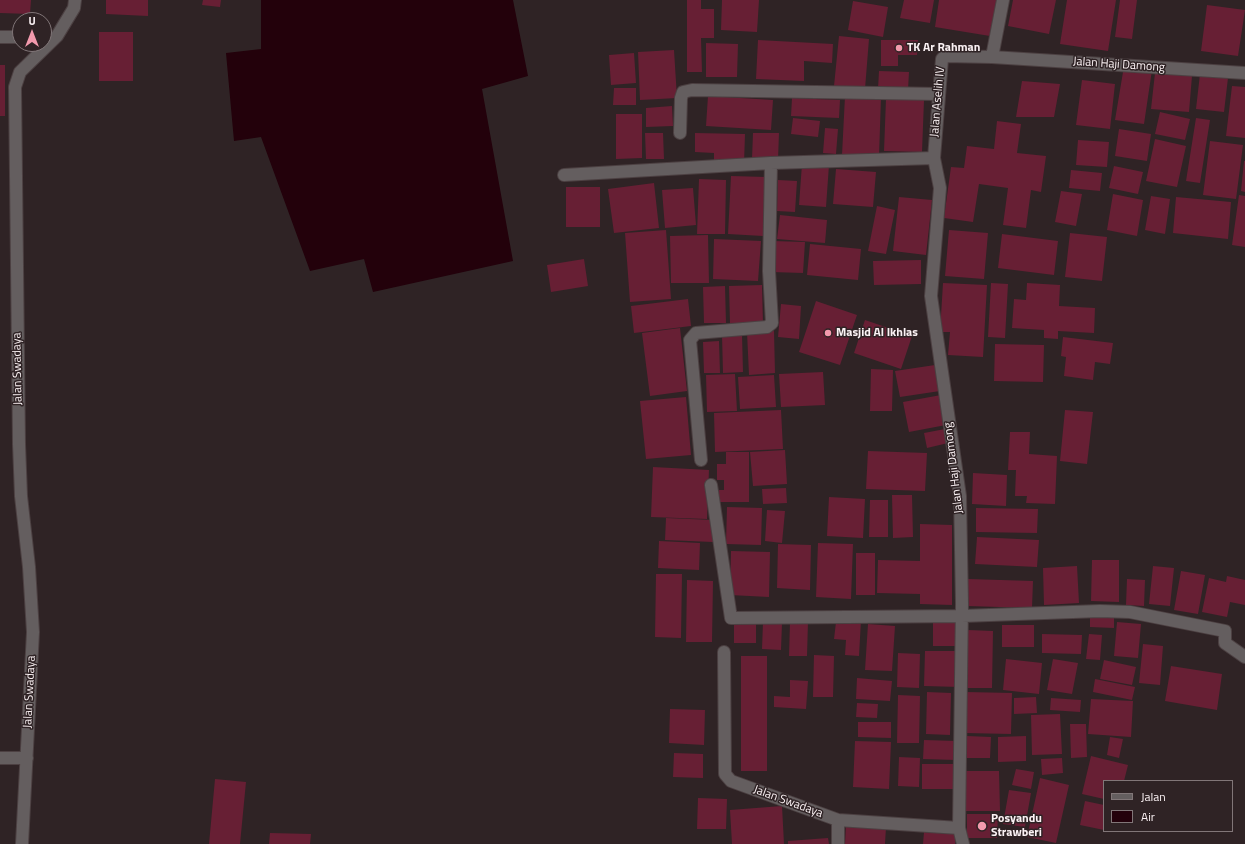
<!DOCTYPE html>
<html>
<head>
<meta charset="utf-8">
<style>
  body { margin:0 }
  #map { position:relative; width:1245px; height:844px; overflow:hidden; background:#2f2325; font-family:"Titillium Web",sans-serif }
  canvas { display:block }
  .legend { position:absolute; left:1103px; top:780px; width:130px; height:52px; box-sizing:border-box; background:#2f2325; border:1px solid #817678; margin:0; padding:5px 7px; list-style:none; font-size:12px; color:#fbf2f4 }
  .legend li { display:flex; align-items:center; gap:8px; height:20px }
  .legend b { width:20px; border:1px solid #817678 }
  .north { position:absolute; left:12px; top:12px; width:40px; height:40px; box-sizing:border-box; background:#2f2325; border:1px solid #817678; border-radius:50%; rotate:0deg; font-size:11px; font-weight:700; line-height:16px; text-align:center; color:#fbf2f4 }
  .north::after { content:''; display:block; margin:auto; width:14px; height:18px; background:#f29aad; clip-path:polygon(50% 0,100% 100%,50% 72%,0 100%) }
</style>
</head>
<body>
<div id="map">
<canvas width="1245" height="844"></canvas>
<ul class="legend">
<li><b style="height:5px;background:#645e5f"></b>Jalan</li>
<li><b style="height:11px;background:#23010b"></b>Air</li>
</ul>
<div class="north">U</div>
</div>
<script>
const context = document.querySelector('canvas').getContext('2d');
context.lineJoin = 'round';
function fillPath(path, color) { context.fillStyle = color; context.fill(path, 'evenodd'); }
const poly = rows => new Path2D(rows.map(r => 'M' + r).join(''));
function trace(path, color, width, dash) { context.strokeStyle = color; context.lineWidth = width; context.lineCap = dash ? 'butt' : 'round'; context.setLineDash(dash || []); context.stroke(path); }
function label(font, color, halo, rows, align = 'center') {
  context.font = font + ' "Titillium Web",sans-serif'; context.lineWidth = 3; context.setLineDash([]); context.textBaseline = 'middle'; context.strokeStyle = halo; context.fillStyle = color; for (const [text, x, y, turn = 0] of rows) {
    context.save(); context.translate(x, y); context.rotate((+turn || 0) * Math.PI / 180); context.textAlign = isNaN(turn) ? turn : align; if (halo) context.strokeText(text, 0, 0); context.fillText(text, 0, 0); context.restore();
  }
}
fillPath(poly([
  [261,0,513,0,528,76,482,89,513,261,373,292,364,259,310,271,261,137,234,141,226,53,261,49]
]), '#23010b');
fillPath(poly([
  [0,0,31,0,30,14,0,13],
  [106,0,148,0,148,16,106,14],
  [203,0,221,0,220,7,202,5],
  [687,0,701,0,701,9,714,9,714,38,701,38,702,72,687,72],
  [722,0,759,0,757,32,721,30],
  [904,0,934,0,930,23,900,18],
  [939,0,1002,0,996,37,935,27],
  [1013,0,1056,0,1049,34,1008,26],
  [1067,0,1116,0,1108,51,1060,44],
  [1120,0,1137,0,1132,39,1115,37],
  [853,1,888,7,883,37,848,30],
  [1207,5,1245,10,1238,56,1201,51],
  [99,32,133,32,133,81,99,81],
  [839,36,869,39,865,89,834,86],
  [758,40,833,44,832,63,804,61,804,81,756,79],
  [881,40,918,40,917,55,898,55,898,66,881,66],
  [706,43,738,44,737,77,706,77],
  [674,50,677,98,640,100,638,52],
  [634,53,636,83,611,85,609,55],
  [0,65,5,65,5,116,0,116],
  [1124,66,1152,70,1144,124,1115,120],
  [879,71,909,72,908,90,878,89],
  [1155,73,1192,76,1189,112,1151,109],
  [1200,74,1228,78,1224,112,1196,109],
  [1082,80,1115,84,1110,129,1076,125],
  [1022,81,1060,84,1054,117,1016,117],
  [1232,86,1245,87,1245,138,1226,136],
  [614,88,636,88,636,105,613,105],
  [708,96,773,100,771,130,706,126],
  [845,96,881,97,879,157,842,155],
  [792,98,840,100,839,118,791,116],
  [886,99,924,100,922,152,884,151],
  [672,106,673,126,646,127,646,108],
  [1160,112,1190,119,1185,140,1155,134],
  [616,114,642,114,642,158,616,159],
  [793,118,820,121,818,137,791,134],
  [1196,118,1210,120,1200,183,1186,181],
  [997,121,1021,124,1017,153,1046,156,1041,192,1031,190,1026,228,1003,225,1008,188,979,184,973,222,944,218,951,167,964,168,967,146,994,149],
  [825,128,838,129,836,154,823,153],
  [1119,129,1151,134,1147,161,1115,156],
  [645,133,663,133,664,159,646,159],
  [695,133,745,134,744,164,714,163,714,153,695,152],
  [753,133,779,133,778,160,752,159],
  [1155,139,1186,146,1177,187,1146,181],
  [1078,140,1109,142,1107,167,1076,165],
  [1210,141,1243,145,1236,199,1203,195],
  [1244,161,1245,161,1245,192,1241,191],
  [802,164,829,165,826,207,799,205],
  [1114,166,1143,172,1138,194,1109,188],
  [836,169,876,172,873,207,833,204],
  [1071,170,1102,173,1100,191,1069,188],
  [731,176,766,177,763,236,728,234],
  [699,179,726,180,725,234,697,234],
  [778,180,797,181,795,212,777,211],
  [654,183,659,228,614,233,608,189],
  [566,187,600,187,600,227,566,227],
  [693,188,696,225,665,228,662,190],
  [1061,191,1082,194,1076,226,1055,222],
  [1113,194,1143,200,1137,236,1107,230],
  [1239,195,1245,196,1245,247,1232,245],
  [1151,196,1170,199,1165,234,1145,230],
  [899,197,932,200,926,255,893,251],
  [1176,197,1231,202,1228,239,1173,233],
  [877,206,895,210,886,254,868,251],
  [780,215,827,220,825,243,777,239],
  [666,230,671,299,630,302,625,233],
  [949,230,988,233,984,279,945,276],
  [1070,233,1107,237,1102,281,1065,277],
  [1002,234,1058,241,1054,275,998,268],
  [708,235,709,283,671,283,670,236],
  [714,239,761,241,758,281,713,279],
  [773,241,805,242,803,273,771,272],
  [810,244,861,249,858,280,807,275],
  [584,259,588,286,551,292,547,265],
  [921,260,921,284,874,285,873,261],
  [943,283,987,285,983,357,948,355,950,332,940,332],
  [991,283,1008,284,1005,338,988,337],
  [1027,283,1060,285,1059,306,1095,308,1094,333,1058,331,1058,339,1044,338,1044,330,1012,328,1014,299,1026,300],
  [762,285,763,324,730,324,729,286],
  [725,286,726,323,704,323,703,287],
  [688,299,691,326,634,333,631,306],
  [816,301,857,315,840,365,799,352],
  [781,304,801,306,799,339,778,337],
  [865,320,912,336,901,369,854,353],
  [680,328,687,391,650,396,642,333],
  [774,331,775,373,749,375,747,332],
  [742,334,743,372,723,373,722,335],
  [1063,337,1113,343,1110,364,1095,362,1093,380,1064,376,1066,357,1061,356],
  [719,341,720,373,704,373,703,342],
  [995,344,1044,345,1043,382,994,381],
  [935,365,940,391,900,397,895,371],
  [871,369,893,370,892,411,870,411],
  [823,372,825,405,781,407,779,374],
  [735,374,737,411,707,412,706,375],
  [774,375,776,407,740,409,738,377],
  [941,395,946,425,909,432,903,402],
  [686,397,691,455,646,459,640,401],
  [781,410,783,449,715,452,714,413],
  [1065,410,1093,412,1087,464,1060,461],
  [945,429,948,443,927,448,924,433],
  [1010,432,1030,432,1029,454,1057,456,1055,504,1026,503,1027,496,1015,496,1016,470,1008,470],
  [785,450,787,484,753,486,750,452],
  [868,451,927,453,925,491,866,489],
  [726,452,749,452,749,502,719,502,719,490,724,490,724,480,717,480,717,464,726,464],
  [653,467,709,470,707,519,651,517],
  [973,473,1007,475,1006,506,972,504],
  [786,488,787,503,763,504,762,489],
  [892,495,912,495,913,537,893,538],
  [829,497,865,499,863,538,827,536],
  [870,500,888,500,888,537,869,537],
  [727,507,762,508,761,545,726,544],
  [976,508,1038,509,1037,533,976,532],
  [767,510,785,511,782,543,765,541],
  [666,518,714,520,713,542,665,540],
  [920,524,952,525,952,605,920,604,920,594,877,593,878,560,920,561],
  [977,537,1039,540,1037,567,975,564],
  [659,541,700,543,699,570,658,568],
  [818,543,853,544,851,599,816,597],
  [778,544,811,545,810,590,777,588],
  [731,551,770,552,769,597,730,595],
  [856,553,875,553,875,595,856,595],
  [1092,560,1119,560,1119,602,1091,601],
  [1077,566,1079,603,1044,605,1043,568],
  [1153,566,1174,568,1170,606,1149,604],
  [1181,571,1205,575,1198,614,1174,610],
  [656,574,682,574,681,638,655,637],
  [1227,576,1245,580,1245,605,1230,602,1227,617,1202,612,1209,578,1226,582],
  [968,579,1033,581,1032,608,967,606],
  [1127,579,1145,580,1144,606,1126,605],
  [687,580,713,581,712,642,686,642],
  [1090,615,1114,615,1114,628,1090,627],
  [861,620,859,656,845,655,846,640,834,639,836,622],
  [756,621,756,643,734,643,734,622],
  [933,621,956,621,956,646,933,646],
  [763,622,782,623,781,650,762,649],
  [790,622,808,622,807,656,789,656],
  [1117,622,1141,624,1138,658,1114,656],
  [868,624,895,626,892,671,865,670],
  [1002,625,1034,625,1034,647,1002,647],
  [968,630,993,631,992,688,967,688],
  [1042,634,1082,635,1081,654,1042,653],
  [1089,634,1102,635,1100,660,1086,659],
  [1143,644,1163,646,1160,685,1139,683],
  [925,651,961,651,960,687,924,686],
  [898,653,920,654,919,688,897,687],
  [814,655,834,656,833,697,813,697],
  [741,656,767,656,767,771,741,771],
  [1006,659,1042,663,1039,694,1003,690],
  [1053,659,1078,663,1072,694,1047,690],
  [1104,660,1136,667,1132,685,1100,679],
  [1171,666,1222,674,1217,710,1165,701],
  [857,678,892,681,890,701,856,699],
  [1095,679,1135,687,1132,700,1093,692],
  [790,680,808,681,806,709,774,707,774,696,790,697],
  [927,692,951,693,950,735,926,734],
  [966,692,1012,693,1011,734,965,733],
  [898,695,920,696,919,743,897,743],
  [1036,697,1037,713,1014,714,1014,698],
  [1051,698,1081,700,1080,712,1050,710],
  [1091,699,1133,701,1131,737,1088,734],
  [857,703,878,704,877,718,856,717],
  [670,709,705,710,704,745,669,743],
  [1060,714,1062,754,1032,755,1031,715],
  [858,722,891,722,891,738,858,737],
  [1070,724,1086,724,1087,757,1071,758],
  [967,736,991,737,990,758,967,758],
  [1026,736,1026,761,998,762,998,737],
  [1110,737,1123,739,1119,758,1107,755],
  [924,740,957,741,956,760,923,759],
  [855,741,891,742,889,789,853,787],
  [674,753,703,754,703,778,673,777],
  [1091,756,1128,765,1124,781,1104,781,1104,799,1082,794],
  [899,757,920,758,919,787,898,786],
  [1062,758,1063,773,1042,775,1041,759],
  [922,764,953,764,953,789,922,789],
  [1016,769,1034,772,1031,789,1012,785],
  [965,771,999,771,1000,811,965,811],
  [1040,778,1069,785,1056,843,1027,837],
  [215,779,246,782,240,844,209,844],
  [1009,790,1031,793,1025,827,1003,824],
  [698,798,727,799,726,829,697,829],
  [1085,801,1104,805,1104,830,1080,825],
  [782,806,784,844,732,844,730,810],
  [967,814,998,814,997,838,967,838],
  [846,824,886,827,885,844,845,844],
  [924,832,956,834,955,844,923,844],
  [270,833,311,834,310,844,269,844],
  [828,838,829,844,788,844,788,841]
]), '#671f34');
const minor = poly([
  [0,37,20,37],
  [992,57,1003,0],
  [680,133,681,98,683,92,692,90,939,94],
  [564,175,771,163,934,158],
  [701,460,690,340,696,333,767,327,772,323,769,271,771,163],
  [711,485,731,618,962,616,1100,611,1130,612,1225,631,1225,643,1245,657],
  [724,652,725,774,731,781,838,820,959,828,963,844],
  [0,758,27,758],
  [959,828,962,604,960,496,931,296,940,188,934,158,942,59,945,56,992,57,1245,73],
  [22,844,33,632,29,567,21,496,19,444,15,87,20,72,57,36,74,8,75,0],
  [838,844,838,820]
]);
trace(minor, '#4c4042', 14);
trace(minor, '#645e5f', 12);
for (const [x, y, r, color] of [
  [899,48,4,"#f29aad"],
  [828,333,4,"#f29aad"],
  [982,826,5,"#f29aad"]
]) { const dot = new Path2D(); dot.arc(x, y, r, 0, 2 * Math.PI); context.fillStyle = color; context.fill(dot); trace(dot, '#2f2325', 1.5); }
label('bold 12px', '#fbf2f4', '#2f2325', [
  ["TK Ar Rahman",907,48],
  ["Masjid Al Ikhlas",836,333],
  ["Posyandu",991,819],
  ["Strawberi",991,833]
], 'left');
label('12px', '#fbf2f4', '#2f2325', [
  ["Jalan Haji Damong",1119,65,4],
  ["Jalan Aselih IV",938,102,-85],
  ["Jalan Swadaya",18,369,-91],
  ["Jalan Haji Damong",954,468,-97],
  ["Jalan Swadaya",30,692,-87],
  ["Jalan Swadaya",788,802,20]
]);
</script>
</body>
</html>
